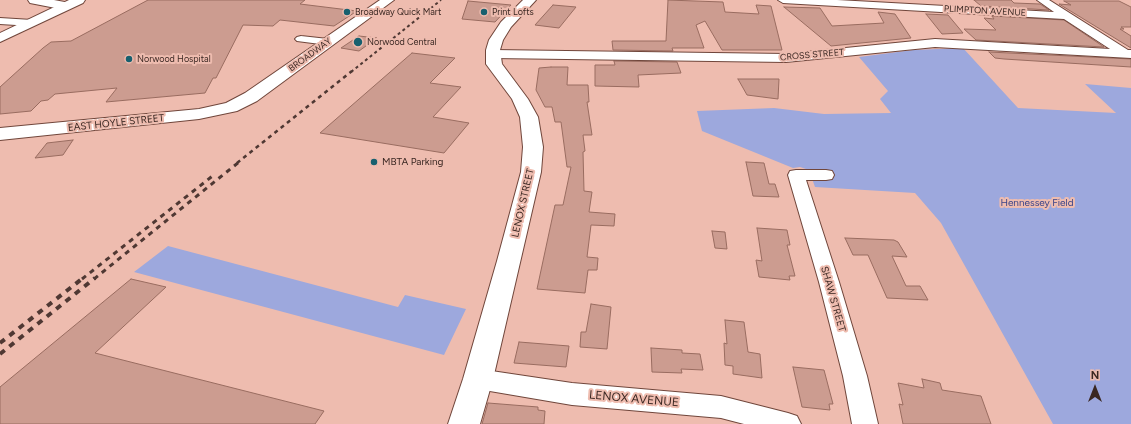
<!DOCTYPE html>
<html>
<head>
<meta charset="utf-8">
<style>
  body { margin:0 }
  #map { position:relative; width:1131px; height:424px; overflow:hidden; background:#eebcaf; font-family:Figtree,sans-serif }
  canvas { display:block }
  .north { position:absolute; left:1075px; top:368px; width:40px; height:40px; -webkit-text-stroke:3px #eebcaf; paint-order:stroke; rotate:0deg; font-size:11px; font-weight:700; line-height:16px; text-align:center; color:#3a2722 }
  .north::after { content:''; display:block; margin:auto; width:14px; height:18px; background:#3a2722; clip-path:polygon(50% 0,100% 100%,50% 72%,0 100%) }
</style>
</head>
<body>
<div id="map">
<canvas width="1131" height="424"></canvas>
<div class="north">N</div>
</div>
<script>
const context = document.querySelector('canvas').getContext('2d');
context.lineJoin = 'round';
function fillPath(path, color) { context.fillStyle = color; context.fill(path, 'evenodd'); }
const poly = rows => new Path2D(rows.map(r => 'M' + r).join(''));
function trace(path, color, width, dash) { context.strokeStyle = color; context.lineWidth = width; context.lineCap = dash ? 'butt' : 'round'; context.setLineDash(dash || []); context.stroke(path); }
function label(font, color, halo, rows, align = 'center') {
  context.font = font + ' Figtree,sans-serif'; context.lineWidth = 4; context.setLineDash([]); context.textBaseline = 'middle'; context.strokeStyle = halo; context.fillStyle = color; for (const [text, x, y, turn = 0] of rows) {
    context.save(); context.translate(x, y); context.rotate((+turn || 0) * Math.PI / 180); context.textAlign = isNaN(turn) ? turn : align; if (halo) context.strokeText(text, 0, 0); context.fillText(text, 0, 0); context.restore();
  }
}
fillPath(poly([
  [963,48,1018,108,1116,113,1085,84,1131,88,1131,424,1053,424,941,223,915,193,815,187,809,170,800,167,793,168,702,131,697,111,774,108,824,114,891,113,880,99,888,91,859,57,913,50],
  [168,246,398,307,405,295,466,309,444,355,134,272]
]), '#9da8dd');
const building = poly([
  [148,0,305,0,300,4,357,11,334,26,280,20,273,26,243,25,216,78,213,78,205,93,106,102,117,88,55,94,48,100,41,101,31,111,0,114,0,87,43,48,51,42,71,41,148,0],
  [668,0,723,2,725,12,759,14,756,5,771,6,782,50,722,50,705,21,696,25,704,48,672,48,673,51,613,50,612,41,666,41,668,0],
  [974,0,1011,0,1014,3,1040,4,1049,10,981,6,974,0],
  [468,1,511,5,495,22,462,19,468,1],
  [1064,1,1119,1,1131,7,1131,27,1121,27,1124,29,1120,29,1131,36,1131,48,1059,4,1071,5,1064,1],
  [553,5,576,7,559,28,535,25,553,5],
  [784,7,820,8,832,26,884,23,878,12,895,14,911,38,831,46,784,7],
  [926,14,948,15,963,33,942,34,926,14],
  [992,16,1064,20,1104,47,976,40,964,29,996,30,984,18,994,19,992,16],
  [359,36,377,38,359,51,341,48,359,36],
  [989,52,1131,59,1131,67,1004,59,995,58,989,52],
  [412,53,455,58,430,83,461,87,433,117,469,123,444,153,320,133,412,53],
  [614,61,677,62,681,73,638,75,639,87,595,86,595,65,615,65,614,61],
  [551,67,568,67,567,85,588,85,589,102,587,102,592,135,583,135,585,151,583,152,584,191,592,192,589,212,615,214,614,226,591,225,587,257,598,258,597,270,588,270,585,293,537,289,555,205,563,205,571,167,567,167,561,122,555,122,552,107,545,107,536,90,539,68,551,67],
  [738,79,779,79,778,99,747,95,738,79],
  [73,140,63,155,35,158,47,143,73,140],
  [746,162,764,163,769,184,775,184,779,197,753,196,746,162],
  [757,228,787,230,790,245,787,245,795,276,789,276,790,280,759,277,756,260,762,261,757,228],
  [712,231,725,232,727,249,715,248,712,231],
  [845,238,894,240,898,242,907,257,892,256,906,286,920,286,928,300,887,298,868,255,853,255,845,238],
  [131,279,166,287,95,353,324,411,315,424,0,424,0,387,131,279],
  [591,304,611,307,607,349,580,347,581,332,586,332,591,304],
  [725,320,744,322,748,352,760,354,762,378,733,374,733,366,725,365,724,343,727,344,725,320],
  [519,342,569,346,566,367,514,363,519,342],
  [651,348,682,350,682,353,700,354,703,370,681,369,682,373,652,372,651,348],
  [793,367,824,370,833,404,829,404,830,410,802,407,793,367],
  [922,379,940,383,942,390,981,396,991,424,903,424,899,404,903,405,898,383,924,388,922,379],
  [488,403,538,407,538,410,545,411,544,424,482,424,488,403]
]);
fillPath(building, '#cc9c90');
trace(building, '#996c60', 1);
const minor = poly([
  [778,0,837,0,1054,12,1037,0,1049,0,1128,50,1131,50,1131,58,935,47,786,62,493,58,487,54,493,50,786,54,935,39,1110,49,1064,19,783,3,778,0],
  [0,18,32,20,37,23,32,26,0,24,0,18],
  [301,36,328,39,334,42,328,45,297,41,295,39,297,37,301,36],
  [796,170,826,170,832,171,834,175,832,179,826,180,806,180,839,282,867,376,878,424,852,424,843,376,819,282,788,175,790,171,796,170],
  [478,369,572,383,721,396,788,413,797,416,801,424,744,424,721,418,572,405,478,389,469,386,466,379,469,372,478,369]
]);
const tertiary = poly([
  [28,0,54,0,70,3,72,6,66,10,30,3,28,0],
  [380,0,394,0,257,101,237,111,199,119,0,140,0,128,199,109,226,103,245,93,380,0],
  [523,0,536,0,511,27,503,40,500,50,502,64,528,99,538,117,543,147,541,172,493,379,480,424,448,424,463,379,497,261,521,172,523,147,520,117,512,99,486,64,486,50,489,40,501,22,523,0]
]);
const secondary = poly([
  [69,0,85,0,83,3,0,42,0,33,69,0]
]);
trace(minor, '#70463b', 2);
trace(tertiary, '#70463b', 2);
trace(secondary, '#70463b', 2);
fillPath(minor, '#fff');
fillPath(tertiary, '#fff');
fillPath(secondary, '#fff');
trace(poly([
  [351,72,441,0]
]), '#4f3833', 2, [3, 3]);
trace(poly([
  [237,163,352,71]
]), '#4f3833', 2.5, [4, 4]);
trace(poly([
  [82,279,215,174],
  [94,279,239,162]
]), '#4f3833', 3, [5, 5]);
trace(poly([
  [0,343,83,278],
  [0,354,95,278]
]), '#4f3833', 4, [6, 6]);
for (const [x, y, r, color] of [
  [347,12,4,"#17606f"],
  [484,12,4,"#17606f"],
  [358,42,5,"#17606f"],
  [129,59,4,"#17606f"],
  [374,162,4,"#17606f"]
]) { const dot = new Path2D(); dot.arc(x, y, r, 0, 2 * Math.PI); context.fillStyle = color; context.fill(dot); trace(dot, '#eebcaf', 1.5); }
label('9px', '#3a2722', '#eebcaf', [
  ["PLIMPTON AVENUE",985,11,3],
  ["BROADWAY",310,55,-36],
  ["CROSS STREET",812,55,-5]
]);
label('9px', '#3a2722', '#eebcaf', [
  ["Broadway Quick Mart",355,12],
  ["Print Lofts",492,12],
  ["Norwood Central",367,42],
  ["Norwood Hospital",137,59]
], 'left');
label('10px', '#3a2722', '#eebcaf', [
  ["EAST HOYLE STREET",116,123,-6],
  ["LENOX STREET",523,203,-77],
  ["SHAW STREET",833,299,74]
]);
label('10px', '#3a2722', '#eebcaf', [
  ["MBTA Parking",382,162]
], 'left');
label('10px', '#3a4388', '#eebcaf', [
  ["Hennessey Field",1037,203]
]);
label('12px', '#3a2722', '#eebcaf', [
  ["LENOX AVENUE",634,399,5]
]);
</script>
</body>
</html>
